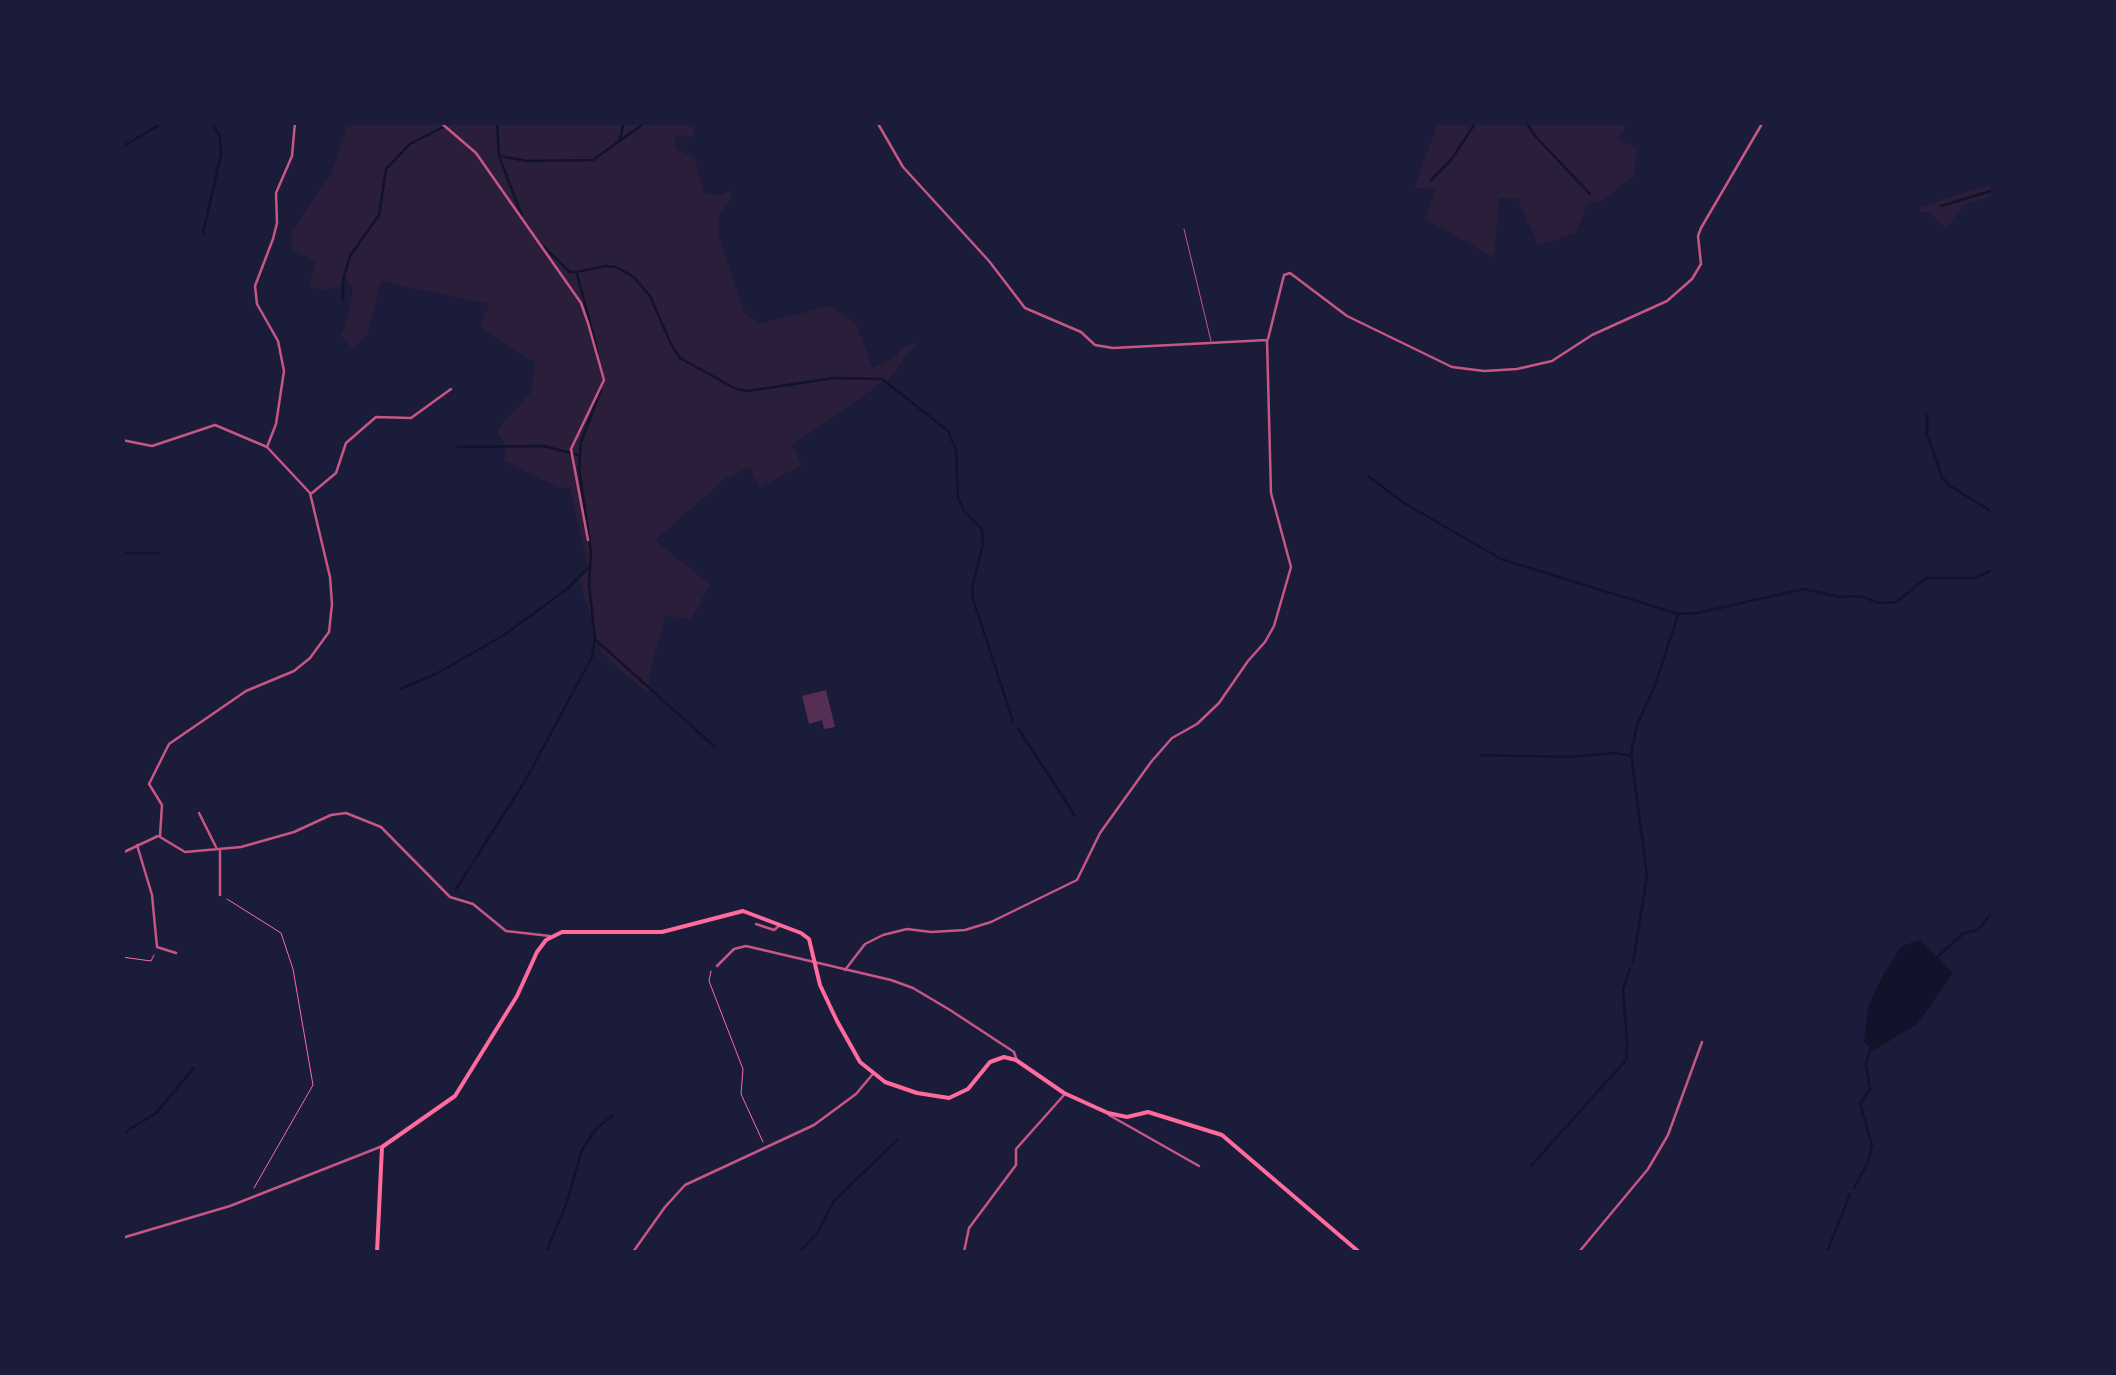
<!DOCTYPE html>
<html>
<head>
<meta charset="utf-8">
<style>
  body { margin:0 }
  #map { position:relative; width:2116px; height:1375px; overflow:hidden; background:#1b1b3a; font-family:"Noto Sans",sans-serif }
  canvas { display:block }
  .frame { position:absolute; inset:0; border:125px solid #1b1b3a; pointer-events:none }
</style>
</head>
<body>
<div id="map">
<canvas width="2116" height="1375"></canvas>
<div class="frame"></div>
</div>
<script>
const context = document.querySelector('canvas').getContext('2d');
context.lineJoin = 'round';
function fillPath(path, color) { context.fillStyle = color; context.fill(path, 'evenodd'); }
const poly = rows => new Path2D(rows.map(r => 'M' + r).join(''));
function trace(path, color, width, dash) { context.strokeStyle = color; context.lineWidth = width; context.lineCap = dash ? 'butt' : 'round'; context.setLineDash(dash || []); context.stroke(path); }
fillPath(poly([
  [344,123,695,123,693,137,675,136,675,149,694,157,705,194,721,195,732,190,731,200,720,214,718,235,745,313,758,324,831,306,855,322,873,368,897,356,900,348,917,342,893,375,792,445,802,465,759,488,750,467,726,478,655,540,710,585,690,620,666,615,652,664,648,693,602,654,579,579,588,568,570,488,560,488,504,461,506,448,497,430,531,392,535,363,480,327,489,304,381,281,367,336,352,348,340,335,345,328,353,290,345,276,339,288,319,290,309,285,316,262,293,250,291,232,331,174,346,132],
  [1438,123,1628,123,1617,139,1637,148,1634,176,1600,202,1589,202,1575,234,1538,245,1518,199,1499,198,1494,257,1425,219,1436,189,1414,188],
  [1993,184,1993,196,1964,204,1946,229,1932,213,1920,212,1920,207]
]), '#2a1e3b');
fillPath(poly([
  [1920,940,1953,973,1917,1024,1873,1051,1864,1042,1868,1007,1883,975,1902,946]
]), '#12122b');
trace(poly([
  [497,122,499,156,522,216],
  [1526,122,1535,136,1590,194],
  [620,139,624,122],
  [122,147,164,122],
  [500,156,527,161,593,160,646,122],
  [1431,180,1451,160,1476,122],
  [1941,206,1994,190],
  [203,234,221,154,220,137,212,122],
  [544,247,570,272,576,272],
  [577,272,606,266,616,267,634,277,650,296,671,344,680,358,736,389,748,391,834,378,882,379,948,431,956,450,958,498,964,511,982,529,983,545,972,588,973,599,1013,721],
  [577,274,598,353],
  [343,300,343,280,350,256,379,215,386,169,410,144,453,122],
  [1927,415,1927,434,1942,477,1950,486,1994,513],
  [456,447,544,446,578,455],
  [1368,476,1404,503,1501,559,1678,614,1697,613,1804,589,1839,597,1860,596,1880,603,1896,602,1926,578,1975,578,1994,569],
  [122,553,160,553],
  [597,641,715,747],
  [400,689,436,674,504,635,567,589,589,567],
  [1018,728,1075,816],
  [1480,755,1569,757,1616,753,1630,756],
  [456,889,525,781,592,657,595,639,589,585,591,552,579,468,581,442,601,390],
  [1935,959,1964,933,1978,930,1994,910],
  [1633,962,1647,876,1631,753,1637,725,1654,688,1678,615],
  [122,1134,156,1113,194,1068],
  [1531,1166,1626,1060,1627,1042,1623,990,1630,968],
  [1854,1188,1868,1162,1872,1145,1860,1103,1870,1089,1866,1065,1871,1045],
  [546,1252,566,1205,582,1150,596,1129,612,1116],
  [800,1252,818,1232,834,1201,897,1140],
  [1827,1252,1850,1194]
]), '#12122b', 2.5);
fillPath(poly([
  [826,690,835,727,824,729,822,720,809,724,802,696]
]), '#542f53');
trace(poly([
  [227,899,281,933,293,969,313,1085,254,1188],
  [122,957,151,961,154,955],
  [711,971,709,981,743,1069,741,1094,763,1142]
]), '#ff6b9d', 1);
trace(poly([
  [1184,229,1211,341]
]), '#c65784', 1);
trace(poly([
  [440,122,476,153,581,303,588,323,604,380,571,449,588,540],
  [1268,339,1284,275,1290,273,1347,316,1452,367,1484,371,1517,369,1552,361,1592,335,1667,301,1692,279,1701,264,1698,236,1701,228,1763,122],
  [122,440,152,446,215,425,267,447],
  [312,493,336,473,346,443,376,417,411,418,451,389],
  [199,813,216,847],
  [160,836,162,805,149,784,169,744,246,691,294,671,310,658,329,632,332,604,330,577,310,493,267,447,276,424,284,371,278,341,257,304,255,286,273,239,277,223,276,193,292,156,295,122],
  [160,837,185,852,241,847,294,832,331,815,346,813,381,827,450,897,473,904,506,931,550,936],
  [137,845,152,895,157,947,176,953],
  [122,853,158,836],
  [220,895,220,850],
  [756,924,774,930,779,926],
  [717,966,734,949,746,946,891,980,913,988,950,1010,1014,1052,1016,1058],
  [845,970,865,944,883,935,907,929,931,932,965,930,991,922,1077,880,1100,833,1151,762,1172,738,1197,724,1219,703,1248,661,1265,642,1274,626,1291,567,1271,493,1267,340,1113,348,1095,345,1081,332,1025,308,989,261,903,167,877,122],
  [1109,1115,1199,1166],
  [122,1238,230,1206,380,1147],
  [633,1252,665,1207,685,1185,814,1125,856,1094,872,1075],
  [964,1252,969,1228,1016,1165,1016,1149,1064,1095],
  [1579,1252,1648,1169,1668,1135,1702,1042]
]), '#c65784', 2.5);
trace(poly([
  [377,1252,382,1147,455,1096,517,996,537,952,546,940,562,932,662,932,743,911,801,933,809,939,820,985,837,1021,860,1062,885,1082,917,1093,949,1098,968,1089,990,1062,1004,1057,1016,1060,1064,1093,1108,1113,1127,1117,1148,1112,1222,1135,1359,1252]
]), '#ff6b9d', 4);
</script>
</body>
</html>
